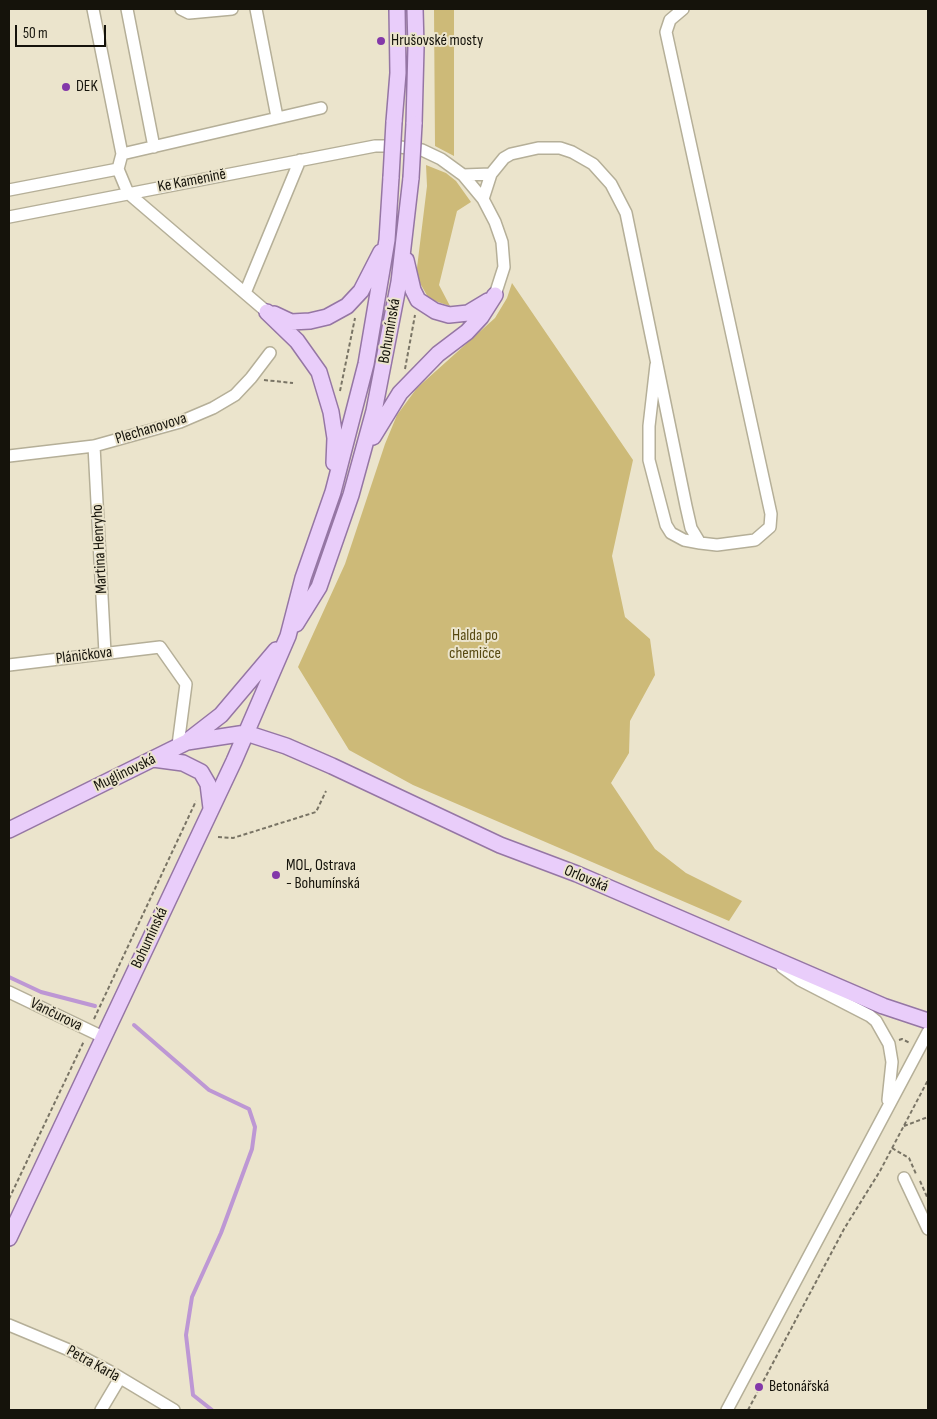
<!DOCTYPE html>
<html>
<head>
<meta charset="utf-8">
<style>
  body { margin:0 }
  #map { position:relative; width:937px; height:1419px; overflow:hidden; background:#ebe4cc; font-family:"Sofia Sans Condensed",sans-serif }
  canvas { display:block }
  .frame { position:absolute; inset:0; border:10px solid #15130b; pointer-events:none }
  .scale { position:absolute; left:15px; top:25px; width:91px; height:22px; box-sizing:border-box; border:2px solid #15130b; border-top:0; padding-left:6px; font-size:15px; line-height:18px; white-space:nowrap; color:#15130b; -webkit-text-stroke:4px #ebe4cc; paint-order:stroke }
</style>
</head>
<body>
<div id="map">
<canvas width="937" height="1419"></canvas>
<div class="frame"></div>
<div class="scale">50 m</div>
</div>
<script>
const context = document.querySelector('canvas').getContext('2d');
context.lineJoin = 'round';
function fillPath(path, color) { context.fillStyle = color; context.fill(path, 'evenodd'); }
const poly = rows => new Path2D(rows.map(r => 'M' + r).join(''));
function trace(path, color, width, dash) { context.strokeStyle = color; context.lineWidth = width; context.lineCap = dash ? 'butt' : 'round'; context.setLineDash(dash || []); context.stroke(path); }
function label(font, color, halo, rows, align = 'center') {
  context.font = font + ' "Sofia Sans Condensed",sans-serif'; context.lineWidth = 4; context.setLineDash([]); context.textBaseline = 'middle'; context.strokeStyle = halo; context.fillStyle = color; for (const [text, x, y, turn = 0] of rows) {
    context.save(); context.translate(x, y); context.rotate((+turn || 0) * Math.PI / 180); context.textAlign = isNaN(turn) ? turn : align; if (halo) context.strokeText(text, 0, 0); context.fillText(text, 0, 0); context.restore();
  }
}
fillPath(poly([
  [434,9,454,9,454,156,435,146],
  [426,165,446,173,456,181,471,202,457,211,439,285,450,306,429,299,416,276,427,186],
  [512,283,633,460,612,556,625,617,650,639,655,675,630,721,629,753,611,783,655,849,686,873,742,901,729,921,413,785,349,750,298,667,345,564,385,444,397,415,417,388,495,318,507,298]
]), '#cdba78');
trace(poly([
  [9,977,41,992,95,1006],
  [134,1025,209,1090,249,1109,255,1127,252,1149,221,1233,192,1297,186,1335,193,1395,212,1410]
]), '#bd97d4', 4);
const minor = poly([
  [93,9,122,154],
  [127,9,154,147],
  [181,9,189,13,232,9],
  [256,9,277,117],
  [463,175,491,174],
  [9,190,118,169],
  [483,199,491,174,504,158,511,154,538,148,560,148,572,152,593,164,611,184,626,213,686,506,691,528,700,543],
  [9,217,375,146,393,146,422,150,441,159,463,175,483,199,495,222,502,242,504,267,495,295],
  [245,293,300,160],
  [267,312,128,193,118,169,122,154,321,108],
  [656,365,649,426,649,460,666,525,671,533,684,540,700,543,717,545,755,540,770,527,771,514,666,32,670,20,683,9],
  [94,446,105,653],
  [9,456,94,446,180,422,213,408,235,395,251,378,270,353],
  [9,665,160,647,186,684,178,745],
  [782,967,800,980,870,1016,876,1021,889,1044,892,1062,888,1100],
  [9,992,103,1037],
  [904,1178,928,1229],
  [9,1325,69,1350,109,1371,174,1410],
  [101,1410,120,1378],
  [727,1410,928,1032]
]);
const major = poly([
  [394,122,398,73,397,9],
  [414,124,416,47,415,9],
  [406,260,413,290,418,300,435,311,449,315,468,313,488,301],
  [267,312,297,341,319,372,331,412,335,438,334,463],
  [274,314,291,322,310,321,327,317,347,306,361,291,381,252],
  [373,437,400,393,438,354,467,332,481,317,495,295],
  [296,624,319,587,351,495,374,411,399,282,411,178],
  [190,739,221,715,276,650],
  [153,759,183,763,201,772,208,784,211,808],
  [9,830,187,742,246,733,286,746,332,766,500,845,577,874,883,1006,928,1021],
  [9,1238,234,761,288,636,303,578,333,492,366,364,387,240,391,177]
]);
trace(minor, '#b5af98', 14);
trace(major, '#9576a4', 18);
trace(poly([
  [405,369,415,315],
  [264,380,293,383],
  [340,391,355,318],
  [218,837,233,838,316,812,326,791],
  [94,1019,196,801],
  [899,1040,902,1039,910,1043],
  [904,1126,928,1117],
  [892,1148,909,1158,916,1174],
  [920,1181,928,1199],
  [9,1199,84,1041],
  [748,1410,844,1229,880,1171,928,1080]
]), '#797465', 2, [4, 2.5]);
trace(minor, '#fff', 11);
trace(major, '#e9cdfa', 15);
const majorBridge = poly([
  [391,177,394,122],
  [411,178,414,124]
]);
trace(majorBridge, '#9576a4', 18, []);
trace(majorBridge, '#e9cdfa', 15);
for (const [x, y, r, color] of [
  [381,41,5,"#8338a9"],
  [66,87,5,"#8338a9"],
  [276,875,5,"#8338a9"],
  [759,1387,5,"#8338a9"]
]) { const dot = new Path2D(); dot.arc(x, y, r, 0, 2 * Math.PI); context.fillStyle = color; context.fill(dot); trace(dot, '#ebe4cc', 2); }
label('16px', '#15130b', '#ebe4cc', [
  ["Hrušovské mosty",391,41],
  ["DEK",76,87],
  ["MOL, Ostrava",286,866],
  ["- Bohumínská",286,884],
  ["Betonářská",769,1387]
], 'left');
label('16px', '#15130b', '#ebe4cc', [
  ["Ke Kamenině",192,181,-11],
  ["Bohumínská",390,331,-80],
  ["Plechanovova",151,429,-17],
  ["Martina Henryho",100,549,-93],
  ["Pláničkova",84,656,-7],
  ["Muglinovská",125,773,-26],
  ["Orlovská",586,879,23],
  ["Bohumínská",150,938,-65],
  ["Vančurova",56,1015,26],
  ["Petra Karla",93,1364,29]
]);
label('16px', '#574911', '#ebe4cc', [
  ["Halda po",475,636],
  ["chemičce",475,654]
]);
</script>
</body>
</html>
